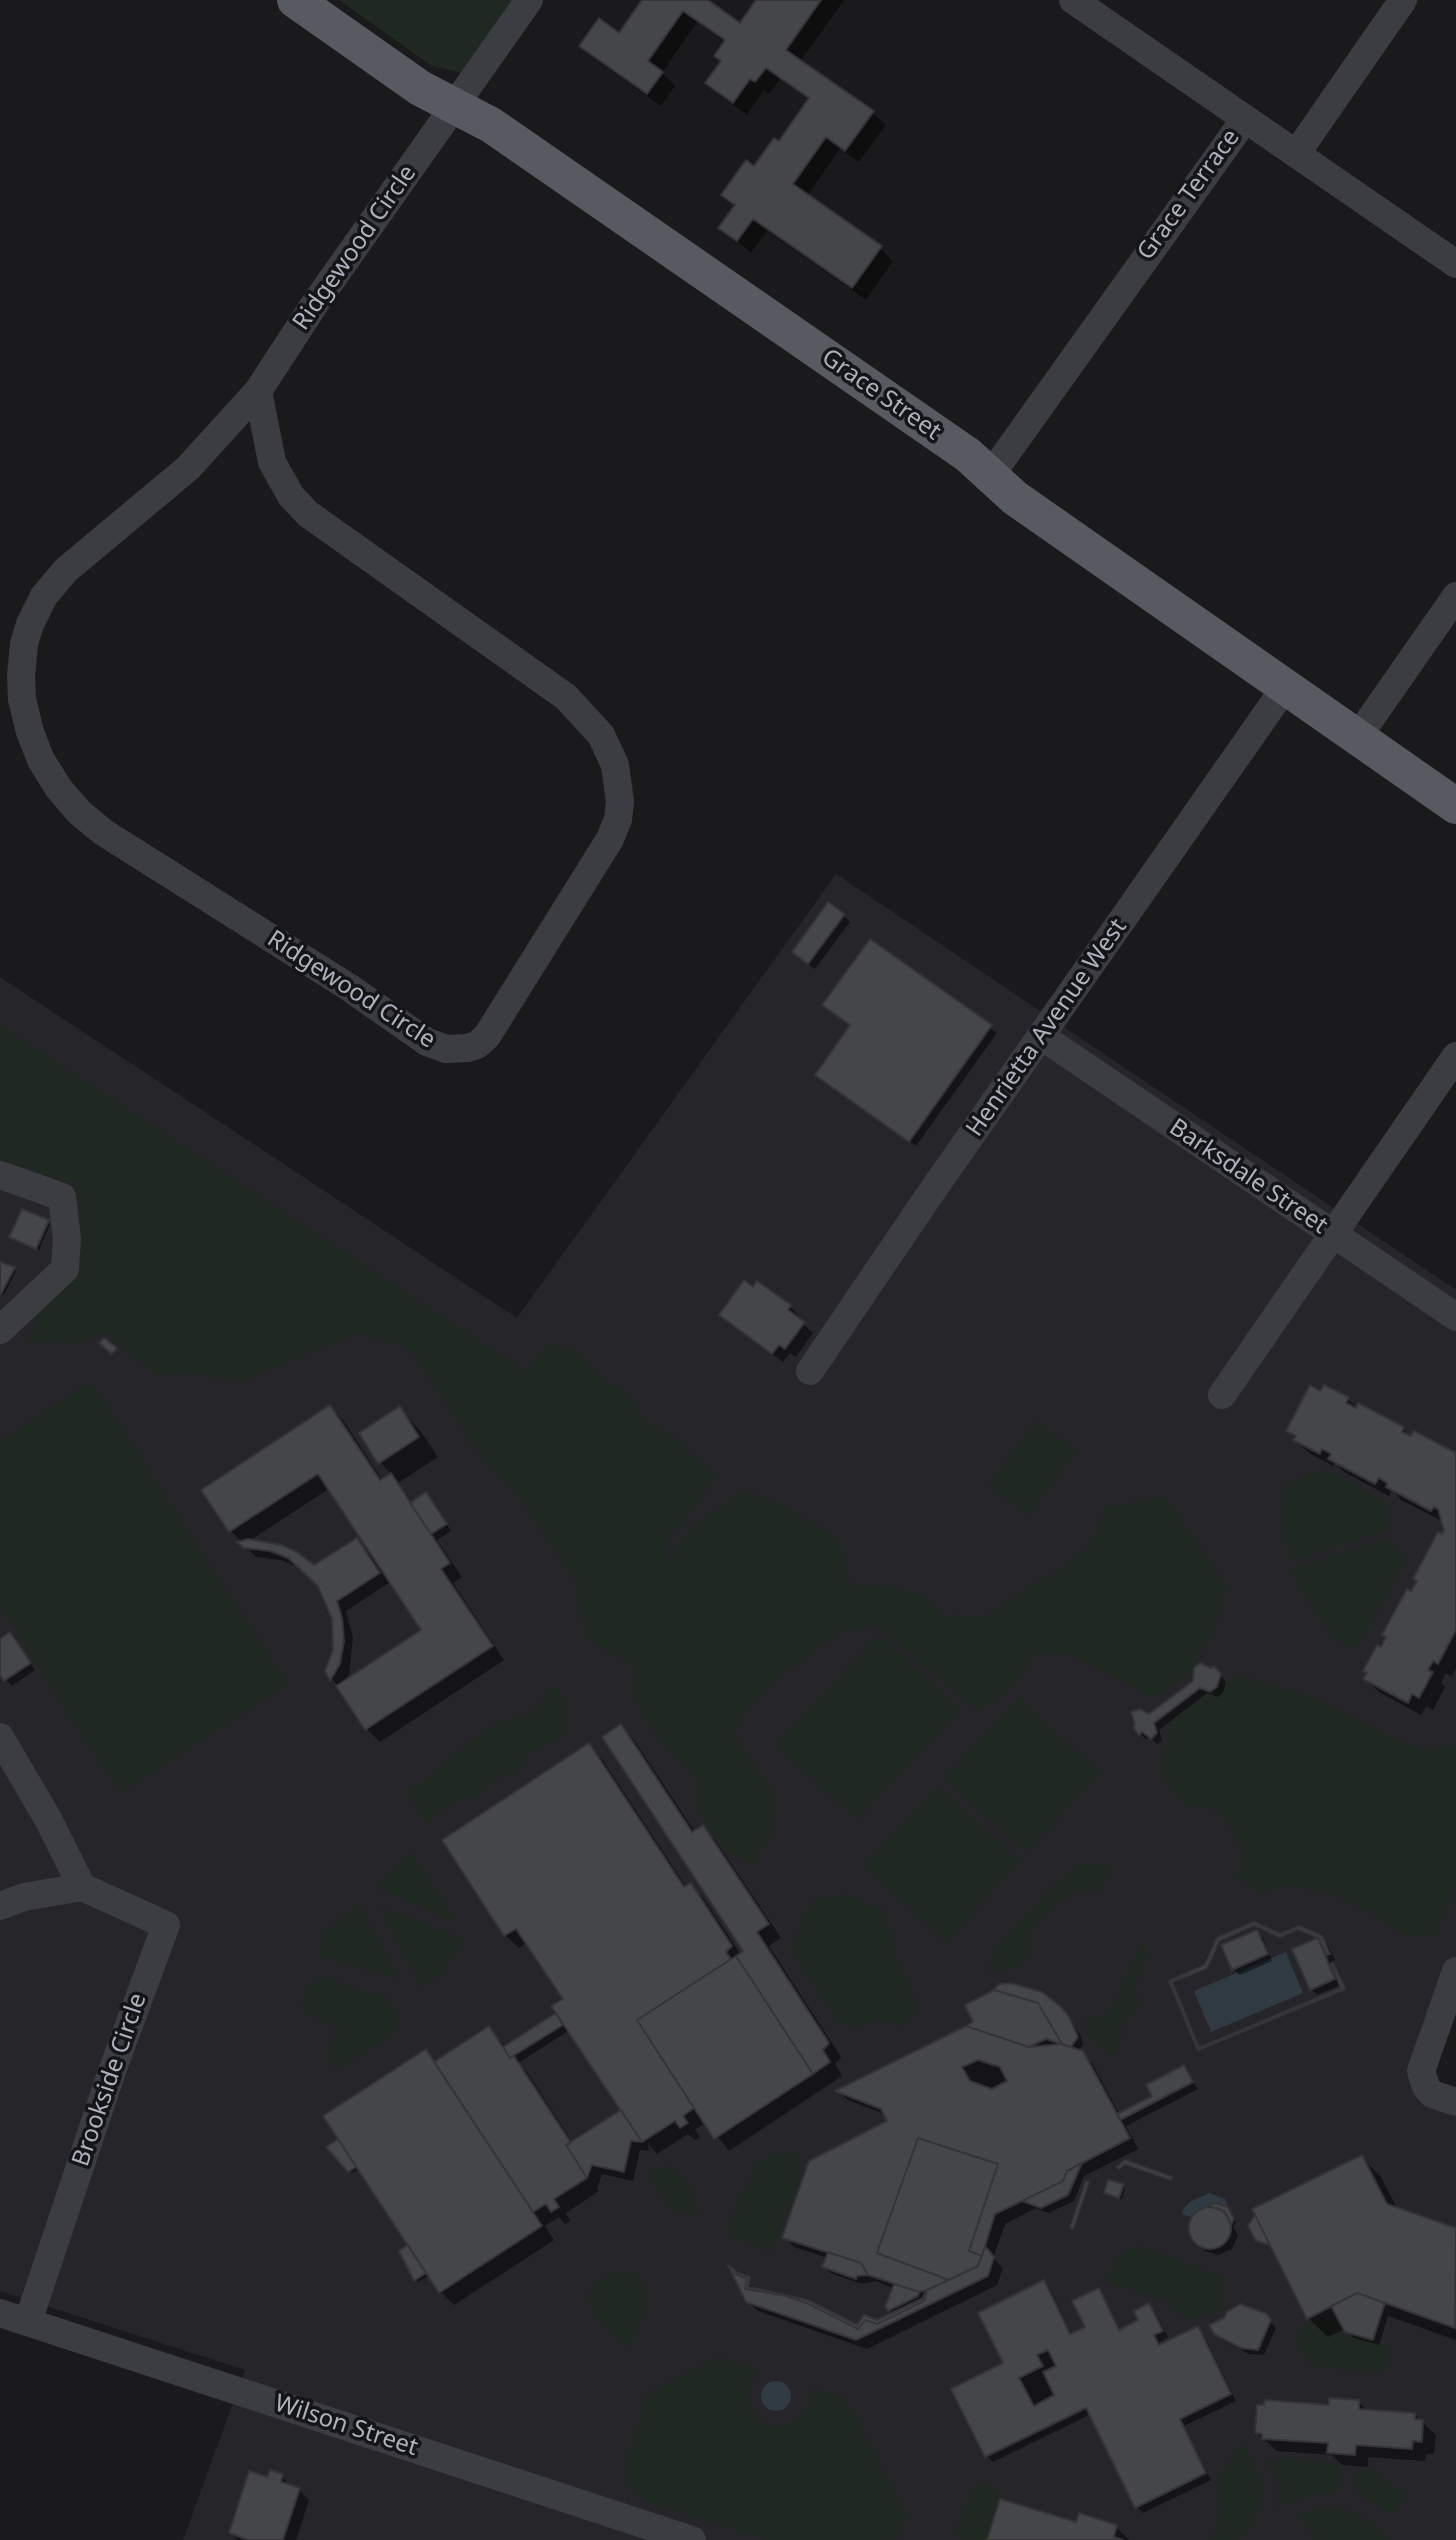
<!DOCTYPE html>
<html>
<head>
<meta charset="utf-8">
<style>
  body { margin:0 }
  canvas { display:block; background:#1a1a1d }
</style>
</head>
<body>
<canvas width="1456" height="2540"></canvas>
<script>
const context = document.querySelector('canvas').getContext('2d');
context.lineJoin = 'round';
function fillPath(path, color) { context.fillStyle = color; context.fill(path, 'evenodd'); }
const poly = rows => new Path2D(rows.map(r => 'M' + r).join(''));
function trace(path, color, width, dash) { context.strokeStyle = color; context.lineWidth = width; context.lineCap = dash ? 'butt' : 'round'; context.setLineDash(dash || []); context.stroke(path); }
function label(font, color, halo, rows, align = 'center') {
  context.font = font + ' "Noto Sans",sans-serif'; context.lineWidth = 7; context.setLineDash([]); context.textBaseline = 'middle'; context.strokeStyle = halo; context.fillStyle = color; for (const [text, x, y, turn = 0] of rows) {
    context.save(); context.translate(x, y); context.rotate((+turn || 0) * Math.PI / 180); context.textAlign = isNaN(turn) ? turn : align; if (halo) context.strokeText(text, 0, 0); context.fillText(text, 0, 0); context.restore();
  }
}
fillPath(poly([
  [836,874,1456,1290,1456,1958,1415,2062,1456,2105,1456,2540,183,2540,245,2370,0,2291,0,977,517,1318]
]), '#26262a');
fillPath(poly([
  [339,0,516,0,466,74,432,66],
  [0,1025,525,1371,549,1342,578,1352,603,1381,622,1389,648,1423,671,1435,717,1478,664,1545,668,1562,689,1530,744,1490,786,1507,838,1539,851,1585,895,1588,923,1596,944,1615,988,1616,1031,1585,1064,1567,1090,1546,1106,1507,1166,1497,1227,1586,1216,1626,1186,1678,1153,1698,1118,1678,1067,1654,1038,1652,1011,1689,978,1711,876,1625,842,1631,780,1676,747,1709,734,1734,775,1795,771,1835,752,1865,726,1851,696,1807,697,1779,654,1732,634,1699,635,1668,587,1639,574,1580,515,1492,473,1447,439,1391,408,1348,357,1333,241,1382,192,1373,156,1374,103,1332,80,1344,55,1341,27,1342,38,1315,76,1272,82,1219,74,1183,0,1163],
  [91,1382,288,1684,121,1793,0,1608,0,1441],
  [1036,1421,1077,1451,1029,1515,989,1485],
  [1326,1469,1386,1503,1385,1518,1388,1530,1290,1561,1284,1527,1285,1484],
  [1389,1538,1405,1560,1361,1642,1356,1647,1344,1645,1329,1631,1304,1597,1291,1569],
  [879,1634,960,1709,857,1820,776,1745],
  [1240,1675,1316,1698,1384,1734,1421,1749,1456,1747,1456,1882,1436,1935,1406,1937,1368,1911,1334,1895,1287,1885,1260,1893,1237,1877,1244,1852,1221,1812,1184,1804,1160,1774,1169,1725,1192,1704],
  [553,1685,566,1700,565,1735,530,1753,516,1772,497,1778,477,1796,453,1802,426,1823,407,1790,427,1780,468,1742,484,1734,499,1722,530,1714],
  [1019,1698,1100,1773,1026,1853,944,1778],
  [938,1786,1020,1861,946,1942,864,1866],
  [411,1853,457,1922,376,1887],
  [1080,1863,1111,1863,1102,1890,1080,1889,1050,1909,1027,1933,1033,1949,1017,1967,986,1972,997,1947,1052,1887],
  [846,1894,886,1912,894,1951,909,1982,917,2010,901,2026,878,2019,863,2027,841,2024,792,1951,810,1901],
  [358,1903,400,1979,318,1956,325,1932],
  [378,1906,464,1939,442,1974,422,1988],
  [1142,1941,1147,1957,1136,1984,1139,2008,1122,2025,1122,2041,1112,2058,1087,2035,1085,2019,1110,2014],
  [323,1977,366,1993,379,1994,390,2000,396,2011,397,2023,391,2035,343,2067,326,2065,337,2029,302,2011,306,1986],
  [788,2151,802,2157,802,2167,773,2252,732,2237,727,2232,739,2197,749,2188,753,2168,764,2159],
  [669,2166,689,2184,698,2216,671,2208,647,2173],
  [1139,2246,1224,2277,1221,2311,1186,2319,1164,2299,1107,2283,1118,2256],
  [618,2271,628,2271,638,2275,648,2296,648,2305,629,2348,594,2315,588,2299,591,2288,598,2281],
  [1327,2317,1339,2333,1388,2346,1384,2372,1313,2367,1296,2344,1304,2326],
  [719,2357,756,2369,748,2398,758,2421,780,2428,803,2417,813,2387,846,2399,907,2517,897,2540,767,2540,643,2500,628,2482,626,2461,648,2393],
  [1243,2440,1263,2487,1255,2522,1238,2540,1212,2540,1221,2511,1219,2475],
  [1294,2459,1340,2464,1337,2492,1318,2493,1276,2507,1280,2486,1268,2461],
  [1369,2469,1405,2494,1390,2514,1356,2492,1355,2470],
  [984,2481,1000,2492,987,2539,961,2540,955,2536,965,2507,972,2490],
  [1318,2508,1346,2508,1379,2527,1390,2540,1312,2540,1309,2530,1298,2517]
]), '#202921');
fillPath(poly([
  [1286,1952,1303,1993,1211,2032,1194,1991],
  [1209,2193,1225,2199,1228,2207,1215,2203,1191,2217,1182,2214,1183,2209,1190,2202],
  '761 2396a15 15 0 1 1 30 0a15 15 0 1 1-30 0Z'
]), '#2f3a42');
fillPath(poly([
  [645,0,704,0,741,25,759,0,844,0,800,62,872,112,886,125,859,162,840,149,807,196,880,248,893,261,866,300,767,231,751,253,721,227,736,207,724,195,779,144,810,100,780,79,769,94,764,90,747,115,721,96,707,83,722,62,726,43,697,22,662,73,675,86,661,106,595,59,582,46,620,36],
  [844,916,850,922,815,969,800,958],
  [870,942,997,1033,916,1146,824,1081,852,1026],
  [47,1222,50,1224,39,1250,12,1237],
  [0,1264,16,1271,4,1295,0,1294],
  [790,1307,799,1316,797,1319,813,1333,796,1357,790,1353,783,1362,721,1315],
  [1321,1393,1348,1399,1358,1409,1403,1429,1412,1438,1456,1455,1456,1668,1452,1676,1446,1673,1441,1683,1445,1687,1433,1710,1426,1706,1421,1715,1379,1692,1366,1679,1447,1530,1444,1522,1401,1500,1392,1490,1389,1496,1344,1472,1335,1463,1333,1466,1309,1453,1296,1440,1289,1431],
  [330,1407,343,1420,383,1481,392,1475,380,1462,399,1409,419,1429,438,1457,398,1483,413,1503,432,1501,451,1531,437,1540,462,1577,453,1583,504,1660,380,1742,367,1729,327,1671,335,1650,334,1619,316,1581,300,1568,281,1560,256,1557,231,1531],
  [330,1488,373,1557,356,1540,314,1567,249,1541],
  [392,1581,424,1630,344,1683,349,1675,353,1638,346,1611],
  [0,1641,16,1641,35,1670,12,1686,0,1672],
  [1220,1675,1226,1682,1223,1693,1217,1697,1207,1693,1159,1730,1162,1740,1158,1744,1149,1737,1146,1740,1135,1727],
  [621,1727,634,1740,695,1832,703,1828,716,1841,781,1938,769,1946,841,2057,835,2064,842,2076,729,2151,706,2122,695,2130,700,2137,695,2140,688,2134,657,2154,648,2144,649,2151,640,2150,633,2181,602,2174,597,2188,599,2191,566,2213,570,2221,565,2224,559,2217,545,2226,554,2240,454,2305,441,2292,430,2275,418,2282,416,2280,414,2254,360,2168,352,2173,329,2148,338,2142,346,2147,426,2051,437,2063,489,2029,506,2047,559,2014,566,2000,528,1942,519,1948,505,1935,588,1746,602,1759,687,1888,691,1886,704,1899,741,1955,746,1952],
  [570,2030,624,2111,573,2143,527,2072,518,2063],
  [1257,1932,1263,1938,1272,1961,1240,1975,1233,1969],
  [1322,1939,1328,1945,1335,1960,1330,1962,1340,1974,1336,1976,1340,1985,1317,1995,1311,1989,1294,1950],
  [1067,2015,1081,2036,1083,2044,1078,2052,1092,2063,1120,2115,1154,2097,1184,2068,1198,2089,1126,2126,1138,2149,1084,2176,1074,2201,1048,2213,1036,2208,1005,2224,993,2258,1003,2268,997,2285,867,2349,758,2311,748,2301,746,2281,755,2291,858,2331,877,2327,926,2300,920,2298,892,2312,887,2306,894,2289,876,2281,862,2284,830,2273,824,2267,828,2258,794,2247,785,2237,890,2121,887,2115,848,2100,839,2092],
  [1361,2157,1381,2177,1398,2210,1456,2231,1456,2340,1388,2316,1379,2345,1354,2338,1345,2329,1328,2337,1308,2318,1273,2246,1257,2240],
  [1123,2186,1125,2188,1122,2199,1106,2193],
  [1215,2205,1230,2212,1236,2222,1233,2227,1238,2235,1232,2249,1218,2255,1205,2251,1189,2228,1194,2215],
  [1044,2283,1050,2289,1072,2335,1087,2328,1098,2291,1104,2297,1121,2331,1141,2321,1149,2305,1155,2312,1168,2337,1159,2342,1161,2346,1197,2329,1204,2335,1236,2401,1184,2426,1211,2480,1143,2513,1137,2507,1091,2414,993,2462,987,2456,1006,2364],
  [1266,2316,1276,2328,1264,2355,1249,2354,1222,2340,1215,2333],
  [1358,2402,1369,2412,1415,2415,1436,2435,1434,2454,1426,2454,1425,2461,1368,2457,1368,2467,1342,2465,1332,2455,1277,2451,1257,2433,1331,2407],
  [282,2476,291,2488,299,2490,309,2500,296,2540,238,2540,231,2533,268,2479],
  [1078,2524,1116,2527,1129,2540,989,2540]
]), '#0007');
const building = poly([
  [642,0,708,0,740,23,756,0,821,0,786,50,874,111,845,151,826,137,793,184,882,246,852,288,753,219,737,241,718,228,735,205,721,195,746,160,754,166,774,138,779,141,809,98,766,68,755,82,750,79,733,103,705,83,721,61,714,56,725,40,683,11,648,61,663,72,647,94,579,46,599,18,619,33,642,0],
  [828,902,845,914,808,964,792,952,828,902],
  [870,939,992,1025,909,1142,815,1075,850,1025,822,1005,870,939],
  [22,1209,49,1220,36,1249,9,1237,22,1209],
  [0,1262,15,1267,1,1294,0,1294,0,1262],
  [744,1280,753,1287,757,1281,791,1305,788,1310,805,1322,785,1349,779,1345,772,1354,719,1315,744,1280],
  [104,1338,117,1348,112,1354,99,1343,104,1338],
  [1310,1385,1320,1391,1324,1385,1349,1397,1346,1403,1356,1408,1358,1403,1404,1427,1402,1432,1411,1436,1414,1431,1456,1453,1456,1630,1438,1664,1433,1661,1428,1670,1433,1672,1419,1698,1412,1694,1408,1703,1363,1679,1367,1673,1363,1671,1377,1645,1381,1647,1386,1637,1382,1635,1407,1589,1411,1591,1417,1581,1413,1579,1438,1532,1442,1534,1444,1530,1438,1509,1434,1507,1431,1511,1386,1487,1387,1483,1379,1478,1375,1484,1328,1459,1331,1454,1322,1449,1320,1454,1293,1440,1296,1436,1286,1431,1310,1385],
  [330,1405,380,1480,391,1473,450,1563,441,1569,493,1646,365,1730,336,1686,421,1630,318,1474,229,1532,201,1490,330,1405],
  [400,1406,419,1437,378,1464,359,1433,400,1406],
  [426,1492,447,1524,431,1534,410,1503,426,1492],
  [357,1538,380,1573,337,1601,342,1618,344,1641,340,1664,330,1681,325,1671,333,1650,332,1619,318,1586,288,1558,270,1551,244,1548,237,1542,248,1539,281,1545,297,1552,314,1565,357,1538],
  [10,1632,31,1663,4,1681,0,1675,0,1639,10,1632],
  [1200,1663,1211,1668,1214,1666,1221,1674,1217,1687,1210,1692,1200,1688,1154,1723,1157,1733,1151,1739,1142,1732,1139,1735,1133,1727,1135,1725,1131,1712,1140,1709,1149,1714,1193,1681,1194,1668,1200,1663],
  [621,1724,692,1832,703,1825,769,1924,757,1932,829,2043,823,2050,830,2062,813,2074,736,1956,743,1951,602,1737,621,1724],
  [589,1743,684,1887,691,1883,732,1946,726,1952,731,1959,637,2020,694,2108,683,2116,688,2123,680,2128,675,2121,642,2142,551,2006,563,1999,516,1929,504,1936,442,1840,589,1743],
  [1254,1922,1280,1934,1299,1926,1322,1936,1330,1954,1327,1955,1319,1938,1298,1929,1280,1937,1254,1925,1219,1941,1207,1968,1172,1982,1199,2048,1341,1988,1331,1964,1333,1963,1345,1989,1198,2050,1169,1981,1205,1965,1217,1938,1254,1922],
  [1257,1930,1268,1954,1232,1970,1221,1945,1257,1930],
  [1318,1938,1335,1979,1310,1990,1292,1949,1318,1938],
  [736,1956,813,2074,714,2139,637,2020,736,1956],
  [1010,1983,1042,1992,1061,2007,1069,2017,1078,2037,1071,2047,1062,2044,1038,2003,994,1990,999,1984,1010,1983],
  [994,1990,1038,2003,1062,2044,1029,2047,966,2026,973,2022,965,2005,994,1990],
  [556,2013,563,2025,510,2058,503,2047,556,2013],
  [489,2026,510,2058,514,2056,571,2143,566,2145,587,2178,554,2199,559,2207,551,2212,546,2204,533,2212,434,2062,489,2026],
  [966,2026,1029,2047,1046,2039,1083,2051,1130,2138,1067,2171,1063,2181,995,2214,982,2256,969,2251,998,2164,918,2138,877,2253,949,2280,924,2291,919,2292,868,2275,861,2263,782,2238,809,2161,887,2121,881,2109,835,2091,966,2026],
  [426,2049,542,2226,439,2293,323,2116,426,2049],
  [978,2060,1000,2067,1007,2081,992,2089,970,2081,962,2067,978,2060],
  [1184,2065,1193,2082,1120,2120,1117,2114,1152,2096,1146,2085,1184,2065],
  [621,2110,642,2142,631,2141,624,2172,592,2165,587,2178,566,2145,621,2110],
  [918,2138,998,2164,969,2251,982,2256,978,2266,949,2280,877,2253,918,2138],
  [338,2139,356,2167,348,2172,326,2147,338,2139],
  [1362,2155,1387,2204,1456,2228,1455,2328,1357,2293,1307,2319,1252,2209,1362,2155],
  [1125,2160,1172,2177,1171,2180,1125,2164,1119,2169,1117,2167,1125,2160],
  [1082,2163,1068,2195,1041,2208,1022,2201,1063,2181,1067,2171,1082,2163],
  [1108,2180,1124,2184,1119,2198,1104,2193,1108,2180],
  [1086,2181,1089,2182,1073,2229,1070,2228,1086,2181],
  [1215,2203,1228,2207,1234,2219,1231,2225,1224,2211,1208,2206,1215,2203],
  '1189 2228a21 21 0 1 1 42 0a21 21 0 1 1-42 0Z',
  [1255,2215,1270,2245,1256,2241,1248,2226,1255,2215],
  [408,2245,426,2273,414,2281,399,2251,408,2245],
  [985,2246,994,2257,988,2276,856,2340,746,2302,728,2265,734,2269,733,2273,747,2279,745,2289,786,2296,807,2303,858,2329,865,2320,877,2324,924,2301,927,2290,978,2266,985,2246],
  [828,2252,861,2263,868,2275,857,2276,856,2279,822,2267,828,2252],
  [734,2269,737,2273,750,2277,748,2287,808,2300,857,2325,864,2315,877,2320,922,2299,927,2290,924,2301,877,2324,865,2320,858,2329,807,2303,786,2296,745,2289,747,2279,733,2273,734,2269],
  [1044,2280,1070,2334,1085,2327,1072,2301,1099,2288,1119,2330,1138,2320,1134,2311,1149,2303,1163,2331,1154,2335,1159,2345,1198,2326,1231,2394,1180,2419,1206,2473,1135,2508,1086,2408,985,2457,951,2389,1003,2363,978,2313,1044,2280],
  [894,2284,919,2292,918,2296,888,2311,885,2307,894,2284],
  [1357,2293,1385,2303,1373,2340,1345,2332,1331,2306,1357,2293],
  [1240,2304,1267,2314,1271,2320,1258,2350,1241,2348,1214,2334,1209,2325,1224,2318,1227,2312,1240,2304],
  [1048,2350,1056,2366,1043,2372,1054,2395,1034,2406,1019,2378,1043,2366,1037,2355,1048,2350],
  [1329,2398,1359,2400,1359,2409,1415,2413,1415,2419,1423,2420,1422,2442,1413,2441,1412,2449,1356,2445,1355,2455,1327,2453,1328,2443,1262,2439,1262,2434,1255,2433,1257,2405,1264,2405,1265,2400,1329,2405,1329,2398],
  [270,2470,283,2474,281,2482,300,2488,283,2540,248,2540,229,2533,249,2471,267,2477,270,2470],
  [1000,2499,1076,2522,1079,2513,1117,2525,1114,2537,1123,2540,987,2540,1000,2499]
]);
fillPath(building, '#44464a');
trace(building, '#343439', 2);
trace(poly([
  [1073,0,1456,264],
  [1296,154,1403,0],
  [258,391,272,462,291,496,308,514,566,697,601,735,615,765,620,802,618,819,610,839,487,1036,477,1045,467,1048,446,1049,427,1042,350,988,103,832,79,812,59,789,41,760,30,732,22,699,21,676,24,644,30,624,44,596,66,570,188,468,258,391,316,302,529,0],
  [990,476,1245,119],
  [1357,738,1456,596],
  [1041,1036,1456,1317],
  [0,1175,62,1197,67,1239,65,1269,0,1330],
  [810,1371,928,1197,1286,686],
  [1222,1395,1456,1056],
  [0,1737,48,1819,82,1887],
  [0,1906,24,1897,82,1887,166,1925,112,2071,28,2322],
  [1456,1971,1421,2071,1426,2087,1432,2094,1456,2102],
  [0,2313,692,2540]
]), '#3b3d42', 28);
trace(poly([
  [295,0,420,88,491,125,968,455,1015,498,1456,806]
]), '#575a61', 36);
label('24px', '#acb2bd', '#151518', [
  ["Grace Terrace",1189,195,-54],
  ["Ridgewood Circle",355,248,-55],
  ["Grace Street",881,395,35],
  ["Ridgewood Circle",351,990,33],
  ["Henrietta Avenue West",1047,1028,-55],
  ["Barksdale Street",1248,1177,34],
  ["Brookside Circle",110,2080,-71],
  ["Wilson Street",346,2426,18]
]);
</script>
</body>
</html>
